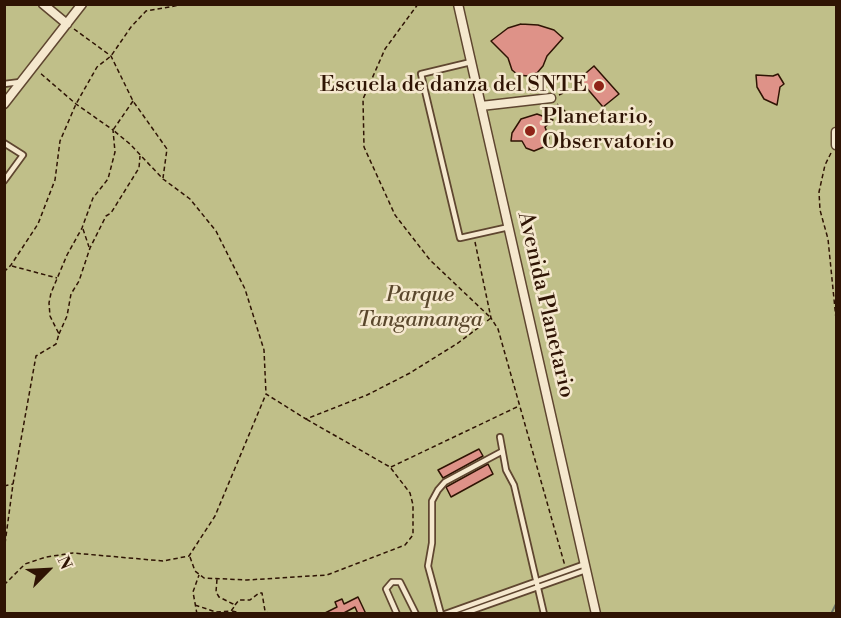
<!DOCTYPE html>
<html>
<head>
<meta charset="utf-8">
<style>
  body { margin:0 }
  #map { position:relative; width:841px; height:618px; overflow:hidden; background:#f0dcb4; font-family:"Libre Bodoni",serif }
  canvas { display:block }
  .frame { position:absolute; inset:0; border:6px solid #2f1404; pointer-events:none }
  .north { position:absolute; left:18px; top:540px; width:60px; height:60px; -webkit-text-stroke:4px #f5e8ce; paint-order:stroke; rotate:66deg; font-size:16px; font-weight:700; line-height:24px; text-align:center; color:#2f1404 }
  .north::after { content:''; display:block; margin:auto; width:21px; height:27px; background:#2f1404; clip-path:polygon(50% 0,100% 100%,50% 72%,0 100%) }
</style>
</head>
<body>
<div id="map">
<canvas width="841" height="618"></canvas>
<div class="frame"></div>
<div class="north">N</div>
</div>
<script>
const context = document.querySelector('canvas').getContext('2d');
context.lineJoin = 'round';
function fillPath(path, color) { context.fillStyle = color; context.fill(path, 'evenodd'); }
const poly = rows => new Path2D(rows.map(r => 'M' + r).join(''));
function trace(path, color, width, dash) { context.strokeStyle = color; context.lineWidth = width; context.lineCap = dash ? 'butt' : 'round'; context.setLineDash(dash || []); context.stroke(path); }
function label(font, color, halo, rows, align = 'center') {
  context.font = font + ' "Libre Bodoni",serif'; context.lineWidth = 5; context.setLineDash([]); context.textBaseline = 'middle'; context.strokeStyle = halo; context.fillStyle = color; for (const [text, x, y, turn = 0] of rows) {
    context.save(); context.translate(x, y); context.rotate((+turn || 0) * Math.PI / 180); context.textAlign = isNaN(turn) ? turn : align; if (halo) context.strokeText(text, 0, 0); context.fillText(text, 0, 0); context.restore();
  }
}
fillPath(poly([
  [4,5,836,5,836,613,5,613]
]), '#c0bf89');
trace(poly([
  [831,614,836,604]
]), '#6f786c', 2);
const building = poly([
  [521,24,538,25,554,30,563,38,547,56,543,66,537,73,528,76,518,75,512,70,508,58,491,41,508,28,521,24],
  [594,66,619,94,603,107,579,79,594,66],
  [778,74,784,84,780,87,777,105,764,99,757,87,756,75,773,76,778,74],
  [537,114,553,120,545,127,549,138,546,146,534,151,526,148,522,141,511,141,512,133,521,119,537,114],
  [479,449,483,456,443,478,438,470,479,449],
  [488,464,493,474,451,497,446,487,448,486,488,464],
  [358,597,366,614,358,614,355,607,342,614,323,614,337,607,335,602,342,599,344,604,358,597]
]);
fillPath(building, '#de9288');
trace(building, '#2f1404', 1.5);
const lane = poly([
  [471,62,421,74,460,238,509,227],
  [4,84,20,82],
  [4,143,23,155,4,181],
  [500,437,506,470,514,485,544,614],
  [397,614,386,589,392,582,400,582,416,614],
  [441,614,428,566,432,543,432,501,438,490,445,482,501,452],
  [445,614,585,564],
  [462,614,586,570]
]);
const street = poly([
  [43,4,67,24],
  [458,4,596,614],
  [4,104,82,4],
  [481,106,551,98],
  [836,132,836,145]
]);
trace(lane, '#5f4630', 8);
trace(street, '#5f4630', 11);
trace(poly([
  [74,29,111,56,133,101,167,149,163,178],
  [559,95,577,87],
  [133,101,113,130,130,144,163,179,190,199,216,231,245,289,264,350,266,394],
  [557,104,566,112],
  [831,153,825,165,819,192,820,210,828,239,836,319],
  [83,229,89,247],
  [475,242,491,318,498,329,565,566],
  [12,266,57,278],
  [4,272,11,265,38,224,55,180,60,141,76,104,97,67,111,56,131,27,146,11,186,4],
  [59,334,67,316,71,294,79,281,90,248,106,216,111,213,139,168,140,156],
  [391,467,519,406],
  [4,486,13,484],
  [4,551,13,484,36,356,56,344,59,334,50,316,49,303,51,293,67,255,82,228,93,198,108,179,115,152,113,130,76,104,39,72],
  [190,557,195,571,204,578,247,580,327,575,405,545,413,535,413,505,410,493,390,467,306,419],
  [4,585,25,564,46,557,73,553,163,561,189,556,215,516,266,394,306,419,367,395,410,373,458,343,491,318,430,260,395,215,364,147,363,99,385,49,418,4],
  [195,605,216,612,231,611,234,607,233,604,219,597,216,592,217,579],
  [235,605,239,600,250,600,259,593,262,593,265,611,269,614],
  [232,611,244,614],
  [197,614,193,592,199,575]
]), '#2f1404', 1.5, [4.5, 3]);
trace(lane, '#f5e8ce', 4.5);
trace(street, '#f5e8ce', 8);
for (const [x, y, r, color] of [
  [599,86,6,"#8f2418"],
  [530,131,6,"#8f2418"]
]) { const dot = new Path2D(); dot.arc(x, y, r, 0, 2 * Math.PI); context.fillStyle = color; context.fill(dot); trace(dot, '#f5e8ce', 2); }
label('22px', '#2f1404', '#f5e8ce', [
  ["Escuela de danza del SNTE",587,86],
  ["Planetario,",542,118,"left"],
  ["Observatorio",542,143,"left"]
], 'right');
label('italic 22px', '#5a472c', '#f5e8ce', [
  ["Parque",420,296],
  ["Tangamanga",420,321]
]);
label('22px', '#2f1404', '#f5e8ce', [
  ["Avenida Planetario",545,305,77]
]);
</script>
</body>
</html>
